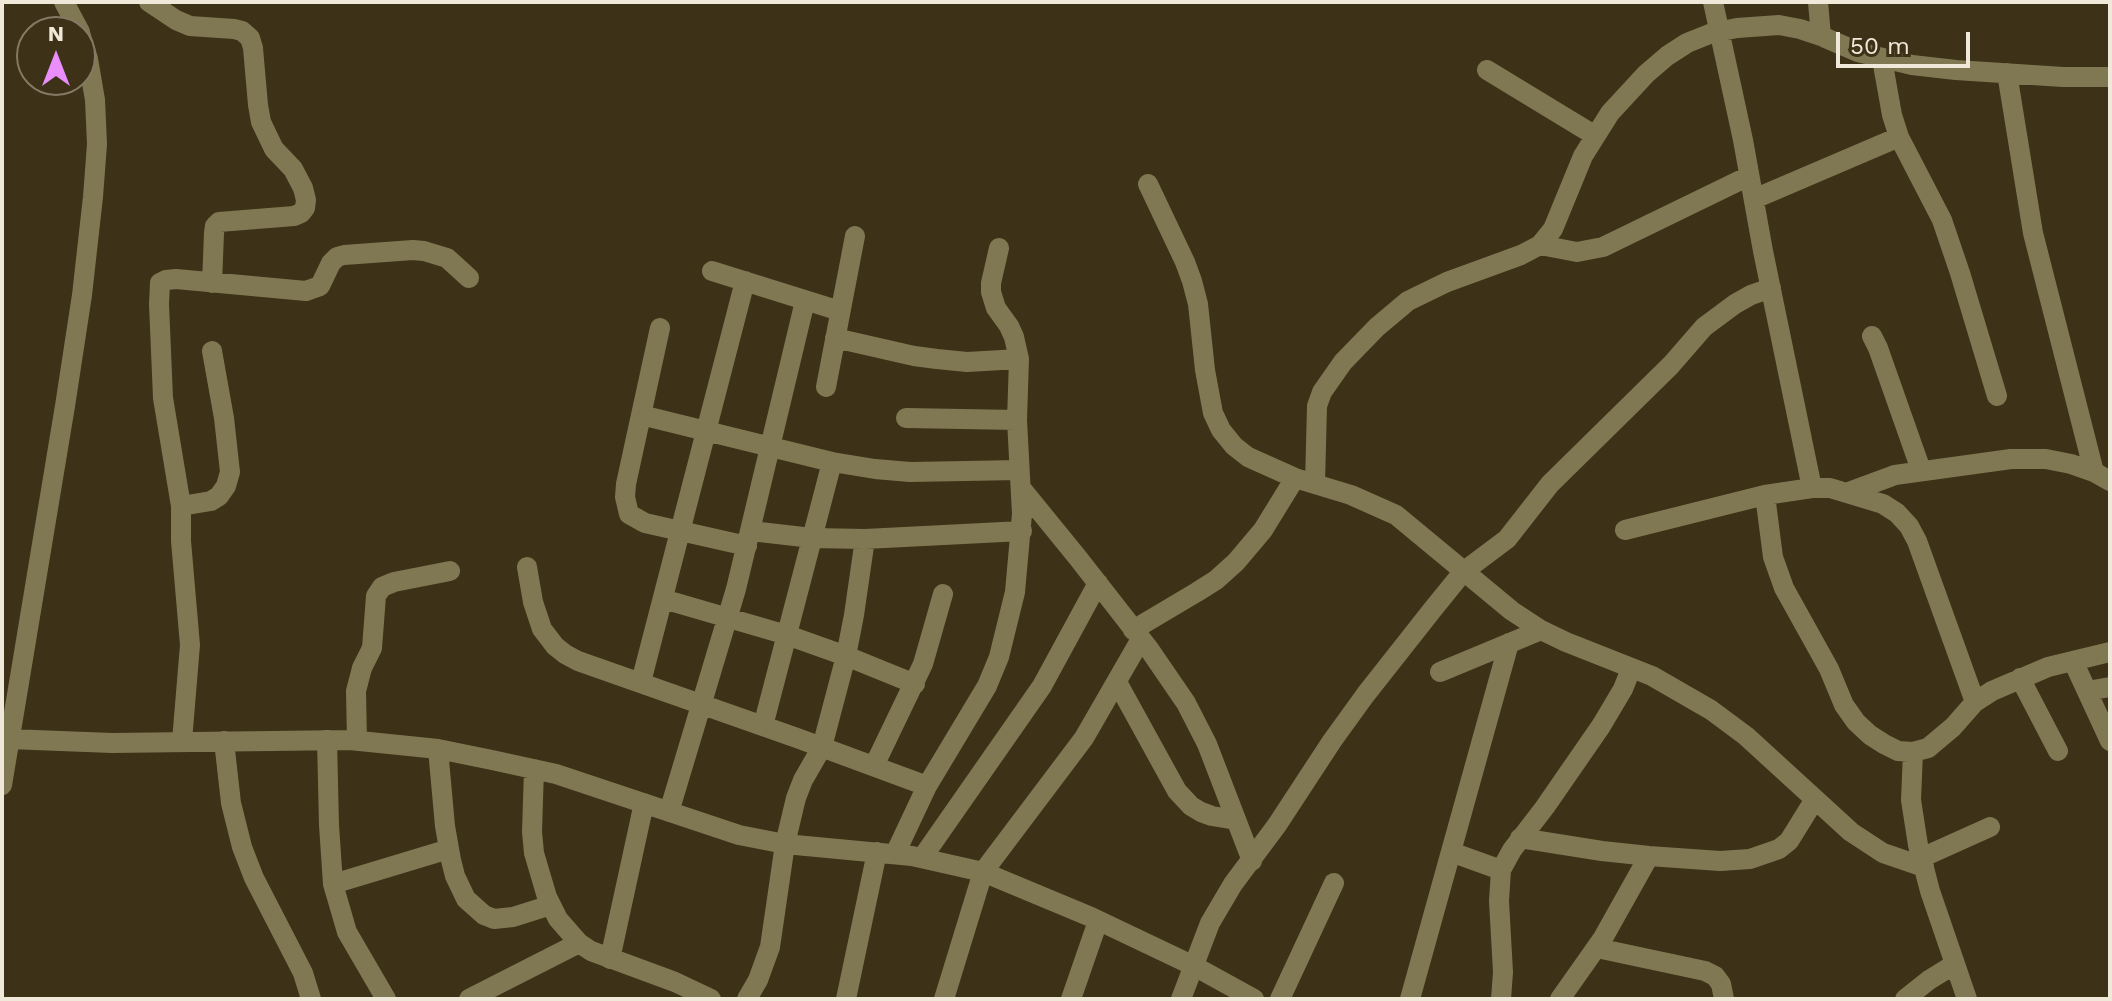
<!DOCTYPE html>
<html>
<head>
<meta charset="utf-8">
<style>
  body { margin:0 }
  #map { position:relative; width:2112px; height:1001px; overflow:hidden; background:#3d3117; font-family:"Work Sans",sans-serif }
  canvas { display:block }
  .frame { position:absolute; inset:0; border:4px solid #f0e8d9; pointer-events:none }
  .north { position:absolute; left:16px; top:16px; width:80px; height:80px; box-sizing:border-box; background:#3d3117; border:2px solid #857a65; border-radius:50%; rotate:0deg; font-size:22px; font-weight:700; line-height:32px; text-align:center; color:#f0e8d9 }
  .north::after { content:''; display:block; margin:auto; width:28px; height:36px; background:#ea8dfd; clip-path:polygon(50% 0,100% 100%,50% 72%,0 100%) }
  .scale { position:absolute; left:1836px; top:32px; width:134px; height:36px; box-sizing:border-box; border:4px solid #f0e8d9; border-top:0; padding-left:10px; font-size:24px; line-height:28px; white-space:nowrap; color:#f0e8d9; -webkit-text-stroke:6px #3d3117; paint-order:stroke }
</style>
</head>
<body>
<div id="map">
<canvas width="2112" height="1001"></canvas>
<div class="frame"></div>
<div class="north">N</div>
<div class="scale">50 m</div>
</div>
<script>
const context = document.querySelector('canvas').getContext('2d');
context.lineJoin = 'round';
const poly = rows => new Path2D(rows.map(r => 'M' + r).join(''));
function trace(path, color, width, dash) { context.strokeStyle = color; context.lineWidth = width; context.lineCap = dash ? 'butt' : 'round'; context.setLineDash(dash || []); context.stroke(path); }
trace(poly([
  [64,2,80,32],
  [149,2,176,20,190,26,234,29,242,31,250,38,253,48,258,105,261,122,274,149,293,169,303,188,306,200,305,208,301,213,294,216,219,222,215,226,214,233,212,283],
  [1713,2,1743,140,1763,251,1812,488],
  [1818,2,1821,36],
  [1882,59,1892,115,1899,137,1942,220,1960,273,1997,396],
  [1487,70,1594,135],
  [2007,73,2033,233,2094,472],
  [1148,184,1185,262,1192,281,1198,304,1205,370,1213,413,1221,430,1234,446,1248,457,1295,478,1351,495,1396,515,1512,611,1541,630,1566,642,1652,676,1711,710,1746,736,1851,832,1883,853,1924,867],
  [1754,199,1899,137],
  [1540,245,1577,252,1603,247,1749,176],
  [712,271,840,311],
  [660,328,626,484,625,497,629,514,645,523,747,546],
  [1872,336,1878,348,1921,470],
  [835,338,914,356,937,359,967,362,1019,359],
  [826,387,855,236],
  [641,415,832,462,875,469,910,472,1019,470],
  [906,418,1017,420],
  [1315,484,1317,406,1322,392,1343,362,1377,327,1408,301,1447,282,1521,255,1540,245,1553,229,1583,156,1610,113,1646,74,1667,56,1687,43,1712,33,1737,28,1779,25,1800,29,1821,36,1858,52,1912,65,1956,70,2063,77,2110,77],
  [1021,488,1078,558,1149,649,1186,703,1207,744,1252,861],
  [1849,492,1895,475,2011,459,2046,459,2071,464,2094,472,2110,481],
  [1765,495,1773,557,1784,588,1829,669,1844,705,1856,722,1870,735,1884,744,1898,751,1913,752,1928,748,1953,727,1975,702,1992,691,2048,667,2110,652],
  [181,506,211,501,219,496,226,486,230,472,224,418,212,351],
  [1625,530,1765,495,1812,488,1830,488,1883,504,1897,513,1909,526,1917,541,1975,702],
  [751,531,812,538,865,539,1022,531],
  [527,567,533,602,542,629,555,646,565,654,578,661,797,738,927,786],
  [663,599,787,635,846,656,915,684],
  [1133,630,1197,592,1216,580,1236,562,1263,530,1295,478],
  [2073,661,2110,741],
  [1440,672,1541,630],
  [2020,678,2058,751],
  [641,682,745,281],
  [1117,682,1177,791,1191,806,1201,812,1212,816,1236,820],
  [2087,691,2110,687],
  [763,726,832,462],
  [9,739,112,743,350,740,438,749,492,760,556,774,739,835,785,844,912,856,983,872,1091,917,1194,966,1254,999],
  [327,740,329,825,333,884,347,932,386,999],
  [182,741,190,645,181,541,181,506,163,398,159,304,160,283,166,280,176,279,306,291,320,286,331,263,337,257,344,255,413,250,424,251,447,258,469,278],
  [224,741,231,803,242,847,254,878,303,973,311,999],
  [357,741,356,691,362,668,372,648,376,596,382,587,394,582,450,571],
  [438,749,445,826,451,860,455,876,466,899,484,915,494,919,513,917,551,905],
  [1913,752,1911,800,1918,845,1930,891,1967,999],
  [874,766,923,664,943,594],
  [534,769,532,832,534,853,547,897,558,919,579,943,591,951,675,982,711,999],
  [2,785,65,406,82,295,93,197,97,144,95,100,88,59,80,33],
  [669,812,736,589,805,301],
  [1520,838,1602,851,1649,856,1720,861,1750,859,1779,849,1789,841,1815,799],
  [1451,852,1501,870],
  [895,854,927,786,987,686,999,657,1015,592,1022,514,1017,420,1019,359,1014,337,1009,326,996,308,991,292,991,283,999,248],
  [922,858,1042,686,1098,583],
  [1921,858,1990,827],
  [333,884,449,849],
  [1597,948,1705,971,1715,976,1721,984,1724,999],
  [610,959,644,803],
  [469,999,579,943],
  [747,999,758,980,770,947,785,844,796,798,803,780,822,747,846,656,854,615,865,539],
  [846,999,877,852],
  [944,999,983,872,1084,738,1141,639],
  [1071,999,1098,921],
  [1181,999,1210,923,1233,884,1277,825,1332,741,1366,694,1433,609,1463,572,1507,539,1550,484,1671,365,1704,327,1735,304,1751,295,1771,288],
  [1280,999,1334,883],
  [1410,999,1509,643],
  [1501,999,1503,972,1499,901,1501,870,1512,850,1545,807,1601,726,1623,689,1631,669],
  [1560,999,1603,938,1649,856],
  [1905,999,1929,980,1955,964]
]), '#807853', 20);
</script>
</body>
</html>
